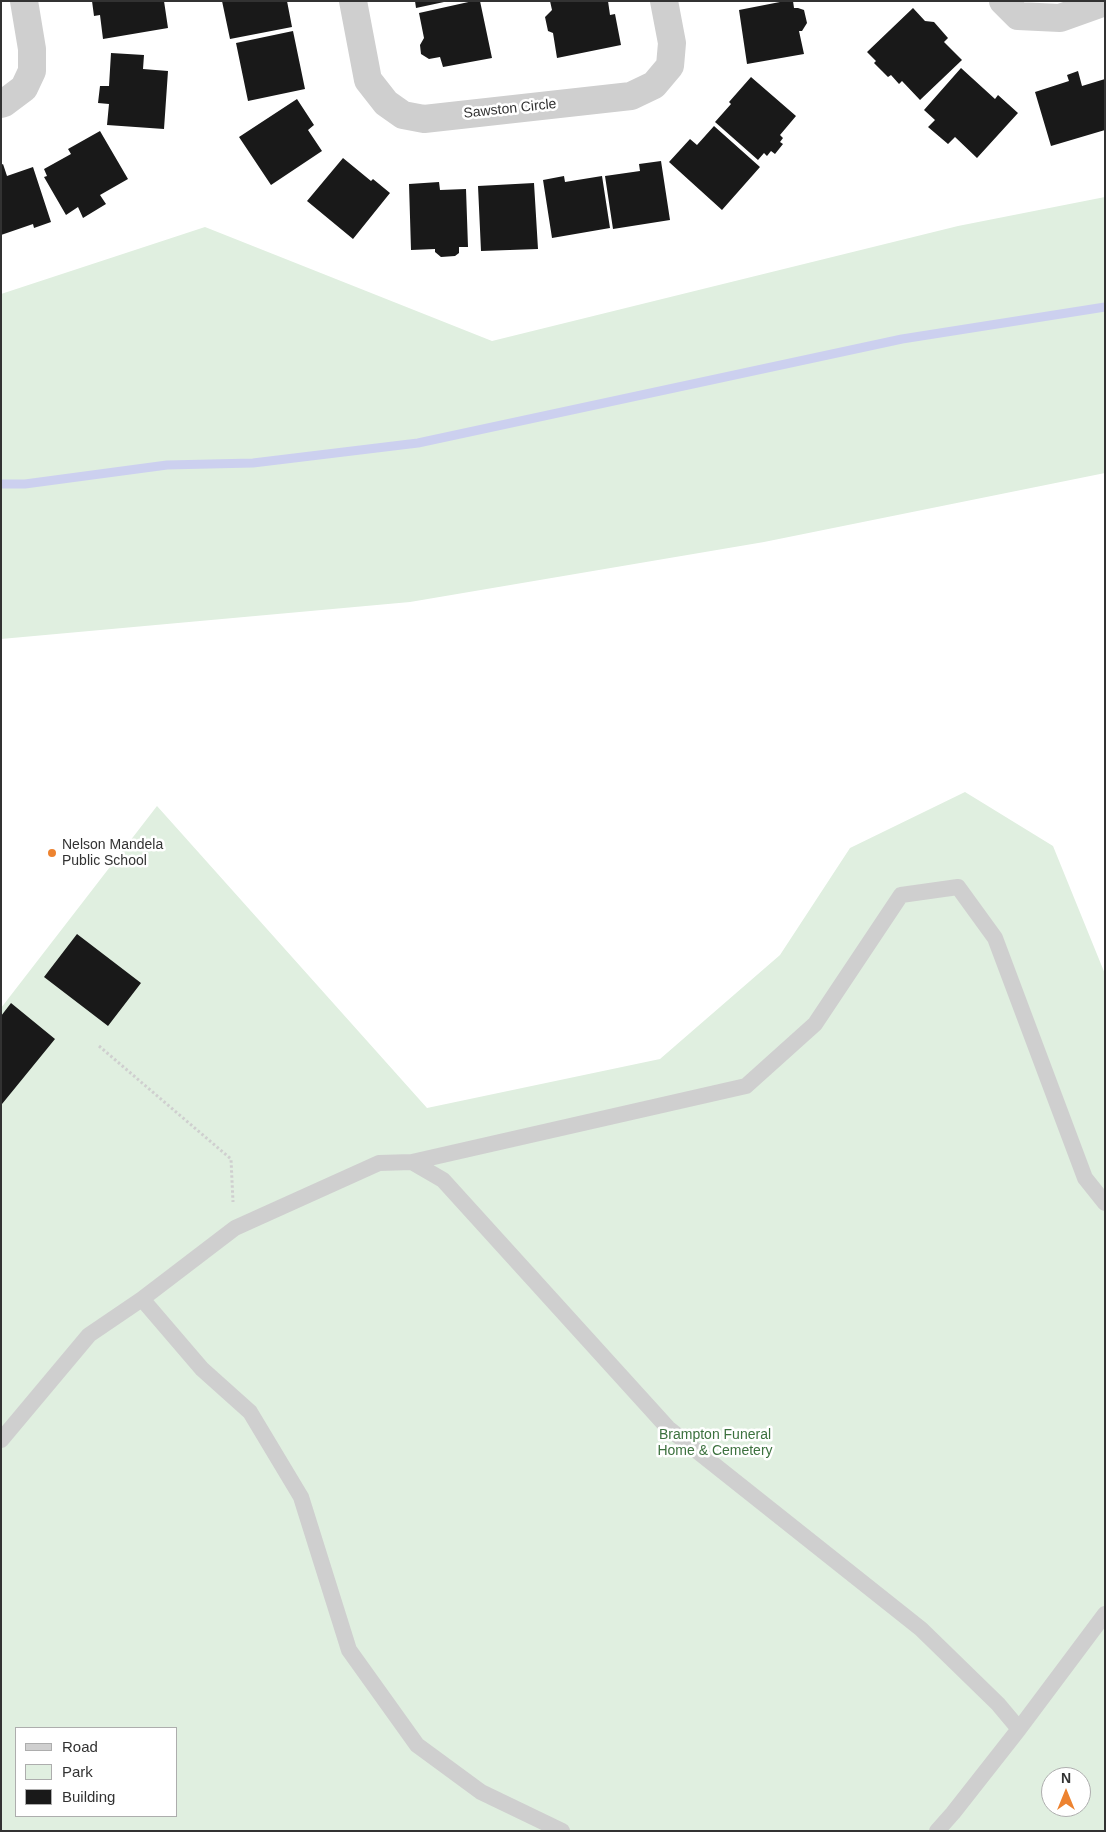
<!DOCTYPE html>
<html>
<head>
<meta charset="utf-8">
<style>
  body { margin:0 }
  #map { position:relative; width:1106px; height:1832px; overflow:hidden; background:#fff; font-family:Arial,sans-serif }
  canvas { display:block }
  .frame { position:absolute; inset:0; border:2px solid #323232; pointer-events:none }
  .legend { position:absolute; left:15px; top:1727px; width:162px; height:90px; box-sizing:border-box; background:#fff; border:1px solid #adadad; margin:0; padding:6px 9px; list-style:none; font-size:15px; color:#323232 }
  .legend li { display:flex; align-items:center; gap:10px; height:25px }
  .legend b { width:25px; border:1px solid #adadad }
  .north { position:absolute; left:1041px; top:1767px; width:50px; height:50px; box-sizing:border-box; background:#fff; border:1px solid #adadad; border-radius:50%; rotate:0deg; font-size:14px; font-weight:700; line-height:20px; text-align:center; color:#323232 }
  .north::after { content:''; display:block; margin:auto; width:18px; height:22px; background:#ed8330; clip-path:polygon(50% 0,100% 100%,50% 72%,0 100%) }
</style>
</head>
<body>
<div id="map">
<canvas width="1106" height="1832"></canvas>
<div class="frame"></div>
<ul class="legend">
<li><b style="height:6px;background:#cfcfcf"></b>Road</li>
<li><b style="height:14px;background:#e0efe0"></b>Park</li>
<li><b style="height:14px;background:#191919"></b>Building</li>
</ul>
<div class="north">N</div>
</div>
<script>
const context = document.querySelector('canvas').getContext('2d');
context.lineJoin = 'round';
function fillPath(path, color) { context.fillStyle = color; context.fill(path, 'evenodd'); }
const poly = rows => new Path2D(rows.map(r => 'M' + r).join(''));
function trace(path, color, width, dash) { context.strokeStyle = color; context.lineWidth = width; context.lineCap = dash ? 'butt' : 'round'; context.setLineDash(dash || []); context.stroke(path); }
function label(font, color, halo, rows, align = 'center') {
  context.font = font + ' Arial,sans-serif'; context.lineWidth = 5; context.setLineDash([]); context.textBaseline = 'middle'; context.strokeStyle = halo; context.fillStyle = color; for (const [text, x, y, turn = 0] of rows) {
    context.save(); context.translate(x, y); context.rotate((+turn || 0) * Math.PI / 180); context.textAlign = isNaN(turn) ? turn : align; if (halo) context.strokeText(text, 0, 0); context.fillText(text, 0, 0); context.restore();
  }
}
fillPath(poly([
  [1105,197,1105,473,764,542,410,602,1,639,1,294,205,227,492,341,958,226],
  [965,792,1053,846,1105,974,1105,1831,1,1831,1,1008,157,806,427,1108,660,1059,780,955,850,848],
  [16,1728,176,1728,176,1816,16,1816],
  [1051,1777,1081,1777,1081,1807,1051,1807]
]), '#e0efe0');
trace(poly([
  [1,484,25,484,167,465,253,463,418,443,902,339,1105,307]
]), '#ccd0ef', 9);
fillPath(poly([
  [92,1,164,1,168,28,103,39,100,15,94,16],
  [222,1,287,1,292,27,230,39],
  [415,1,444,1,444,2,416,8],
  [473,1,480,1,492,58,443,67,440,57,429,59,421,54,420,45,424,38,419,13],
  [550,1,608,1,610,15,615,14,621,45,557,58,553,33,548,31,545,17,552,10],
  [785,1,793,1,794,8,798,8,804,10,807,23,802,31,799,31,804,54,747,64,739,10],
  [913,8,925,21,934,22,948,38,944,42,962,60,920,100,902,81,899,84,891,75,888,77,874,63,876,61,867,52],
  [293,31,305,89,248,101,236,43],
  [111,53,144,55,143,69,168,71,164,129,107,125,109,104,98,103,100,86,109,86],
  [961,68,995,99,998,95,1018,113,977,158,955,137,948,144,928,127,935,120,924,110],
  [1078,71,1082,86,1105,79,1105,130,1051,146,1035,92,1069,81,1067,75],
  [751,77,796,116,780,135,783,138,780,142,783,144,775,154,771,151,767,156,764,153,758,160,715,122,731,104,729,102],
  [297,99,314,125,308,130,322,151,271,185,239,137],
  [714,126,760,167,722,210,669,162,690,139,697,145],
  [100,131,128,179,100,195,106,204,83,218,78,207,66,215,44,177,47,176,44,169,71,154,68,149],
  [343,158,371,181,373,179,390,193,353,239,307,201],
  [661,161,670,220,613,229,605,176,640,171,639,164],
  [3,164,7,176,33,167,51,222,34,228,33,224,1,235,1,165],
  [564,176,565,182,602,176,610,228,552,238,543,180],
  [439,182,440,190,466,189,468,247,459,247,459,253,455,256,441,257,435,252,435,249,411,250,409,184],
  [534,183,538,249,481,251,478,186],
  [77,934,141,983,108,1026,44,977],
  [11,1003,55,1039,2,1104,1,1016]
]), '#191919');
trace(poly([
  [99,1046,231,1159,233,1202]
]), '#cfcfcf', 3, [2.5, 2.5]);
trace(poly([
  [412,1162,746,1086,815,1024,901,895,958,887,995,938,1085,1178,1105,1203],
  [142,1299,202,1369,250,1412,301,1497,349,1650,417,1745,481,1792,562,1831],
  [1,1440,89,1335,142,1299,235,1228,379,1163,412,1162,443,1180,668,1428,921,1629,998,1704,1019,1729,953,1813,937,1831],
  [1019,1729,1105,1614]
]), '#cfcfcf', 16);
trace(poly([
  [353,1,368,80,386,103,403,115,424,119,631,96,654,85,670,66,672,43,664,1],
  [1003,1,1018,16,1060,18,1105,2],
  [1,104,4,103,24,88,32,71,32,49,24,1]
]), '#cfcfcf', 28);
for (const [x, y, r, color] of [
  [52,853,5,"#ed8330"]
]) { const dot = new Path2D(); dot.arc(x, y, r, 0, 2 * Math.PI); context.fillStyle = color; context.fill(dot); trace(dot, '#fff', 2); }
label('14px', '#323232', '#fff', [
  ["Sawston Circle",510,109,-6]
]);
label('14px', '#323232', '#fff', [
  ["Nelson Mandela",62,845],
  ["Public School",62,861]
], 'left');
label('14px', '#3c713e', '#fff', [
  ["Brampton Funeral",715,1435],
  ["Home & Cemetery",715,1451]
]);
</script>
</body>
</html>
